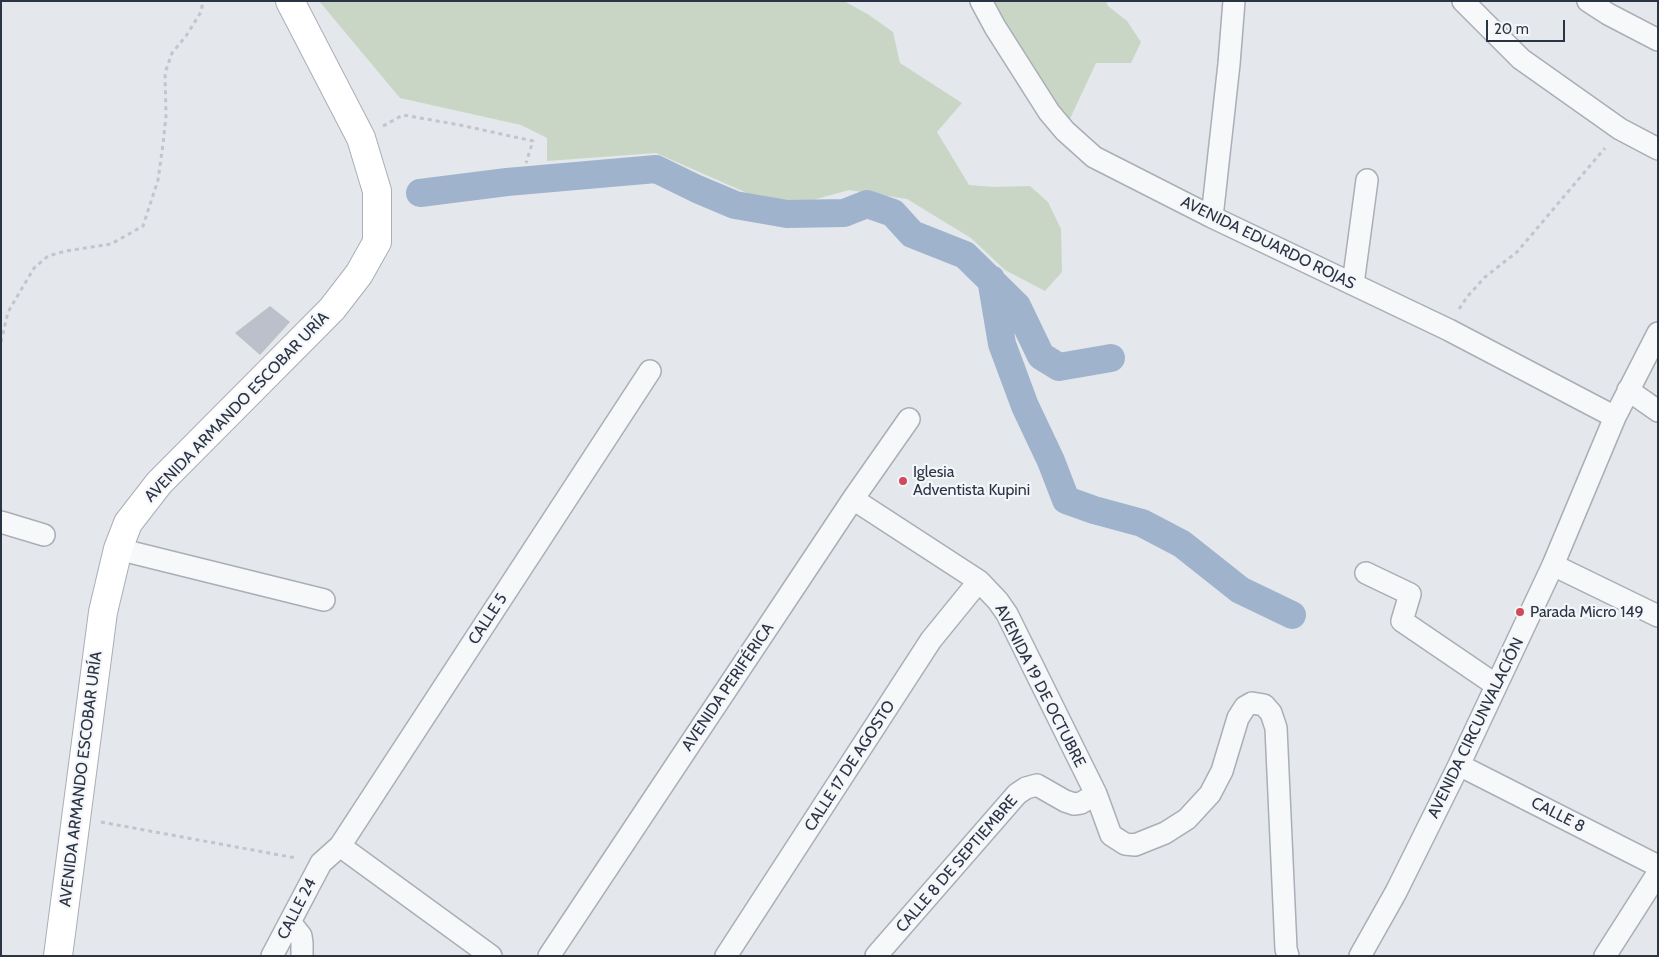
<!DOCTYPE html>
<html>
<head>
<meta charset="utf-8">
<style>
  body { margin:0 }
  #map { position:relative; width:1659px; height:957px; overflow:hidden; background:#e4e7ec; font-family:Cabin,sans-serif }
  canvas { display:block }
  .frame { position:absolute; inset:0; border:2px solid #2b3445; pointer-events:none }
  .scale { position:absolute; left:1486px; top:20px; width:79px; height:22px; box-sizing:border-box; border:2px solid #2b3445; border-top:0; padding-left:6px; font-size:15px; line-height:18px; white-space:nowrap; color:#2b3445; -webkit-text-stroke:4px #f4f6f9; paint-order:stroke }
</style>
</head>
<body>
<div id="map">
<canvas width="1659" height="957"></canvas>
<div class="frame"></div>
<div class="scale">20 m</div>
</div>
<script>
const context = document.querySelector('canvas').getContext('2d');
context.lineJoin = 'round';
function fillPath(path, color) { context.fillStyle = color; context.fill(path, 'evenodd'); }
const poly = rows => new Path2D(rows.map(r => 'M' + r).join(''));
function trace(path, color, width, dash) { context.strokeStyle = color; context.lineWidth = width; context.lineCap = dash ? 'butt' : 'round'; context.setLineDash(dash || []); context.stroke(path); }
function label(font, color, halo, rows, align = 'center') {
  context.font = font + ' Cabin,sans-serif'; context.lineWidth = 4.5; context.setLineDash([]); context.textBaseline = 'middle'; context.strokeStyle = halo; context.fillStyle = color; for (const [text, x, y, turn = 0] of rows) {
    context.save(); context.translate(x, y); context.rotate((+turn || 0) * Math.PI / 180); context.textAlign = isNaN(turn) ? turn : align; if (halo) context.strokeText(text, 0, 0); context.fillText(text, 0, 0); context.restore();
  }
}
fillPath(poly([
  [319,1,844,1,869,15,893,32,900,63,962,103,937,132,969,185,994,187,1030,186,1048,202,1061,229,1062,272,1045,291,1005,270,971,238,907,199,849,190,798,204,756,197,656,153,547,161,547,138,521,125,400,98],
  [978,1,1106,1,1108,6,1127,21,1141,42,1131,63,1096,63,1068,123]
]), '#c9d6c5');
trace(poly([
  [420,193,507,182,656,169,697,189,735,205,787,214,844,213,867,204,893,213,912,234,965,255,1017,306,1041,356,1059,367,1111,358],
  [991,279,1002,344,1025,406,1051,461,1066,500,1094,510,1142,523,1182,544,1240,590,1292,615]
]), '#9fb4cc', 28);
fillPath(poly([
  [270,306,290,322,260,355,235,333]
]), '#bbc0ca');
const street = poly([
  [981,1,995,27,1049,112,1065,131,1094,157,1212,217,1449,330,1615,417],
  [1463,1,1521,59,1620,129,1658,149],
  [1588,1,1608,14,1658,40],
  [1212,217,1229,64,1234,1],
  [1353,284,1367,180],
  [1628,390,1658,411],
  [853,499,979,581,998,601,1007,614,1096,794,1111,835,1125,844,1135,845,1165,833,1187,819,1210,794,1222,771,1238,718,1245,707,1252,703,1264,705,1271,713,1276,728,1286,949,1288,956],
  [1,522,44,535],
  [118,549,324,600],
  [1553,565,1658,616],
  [1366,573,1410,594,1402,621,1496,685],
  [1459,765,1658,866],
  [340,846,491,956],
  [290,922,301,936,302,943,302,956],
  [272,956,321,863,340,846,650,371],
  [549,956,853,499,909,419],
  [726,956,931,640,979,581],
  [876,956,1017,794,1026,788,1037,785,1065,801,1074,804,1081,803,1096,794],
  [1360,956,1396,892,1459,765,1553,565,1615,417,1658,333],
  [1605,956,1658,873]
]);
const secondary = poly([
  [58,956,103,612,118,549,128,523,159,483,332,309,359,274,377,242,377,191,361,138,290,1]
]);
trace(street, '#a9aeb7', 24);
trace(secondary, '#a9aeb7', 30);
trace(poly([
  [383,126,403,115,460,125,533,141,526,163],
  [1459,309,1467,297,1485,277,1517,252,1605,148],
  [1,342,8,312,34,268,48,256,66,251,111,244,143,226,158,180,163,144,166,116,165,73,172,53,186,36,201,12,203,1],
  [101,822,296,858]
]), '#c2c5cb', 3, [4, 4]);
trace(street, '#f7f8fa', 21);
trace(secondary, '#fff', 28);
for (const [x, y, r, color] of [
  [903,481,5,"#d1495b"],
  [1520,612,5,"#d1495b"]
]) { const dot = new Path2D(); dot.arc(x, y, r, 0, 2 * Math.PI); context.fillStyle = color; context.fill(dot); trace(dot, '#f4f6f9', 2); }
label('16px', '#2b3445', '#f4f6f9', [
  ["AVENIDA EDUARDO ROJAS",1268,243,26],
  ["AVENIDA ARMANDO ESCOBAR URÍA",237,407,-46],
  ["CALLE 5",488,619,-57],
  ["AVENIDA 19 DE OCTUBRE",1040,686,63],
  ["AVENIDA PERIFÉRICA",728,687,-56],
  ["AVENIDA CIRCUNVALACIÓN",1476,728,-64],
  ["CALLE 17 DE AGOSTO",850,766,-57],
  ["AVENIDA ARMANDO ESCOBAR URÍA",81,779,-83],
  ["CALLE 8",1558,815,27],
  ["CALLE 8 DE SEPTIEMBRE",957,864,-49],
  ["CALLE 24",297,909,-63]
]);
label('16px', '#2b3445', '#f4f6f9', [
  ["Iglesia",913,472],
  ["Adventista Kupini",913,490],
  ["Parada Micro 149",1530,612]
], 'left');
</script>
</body>
</html>
